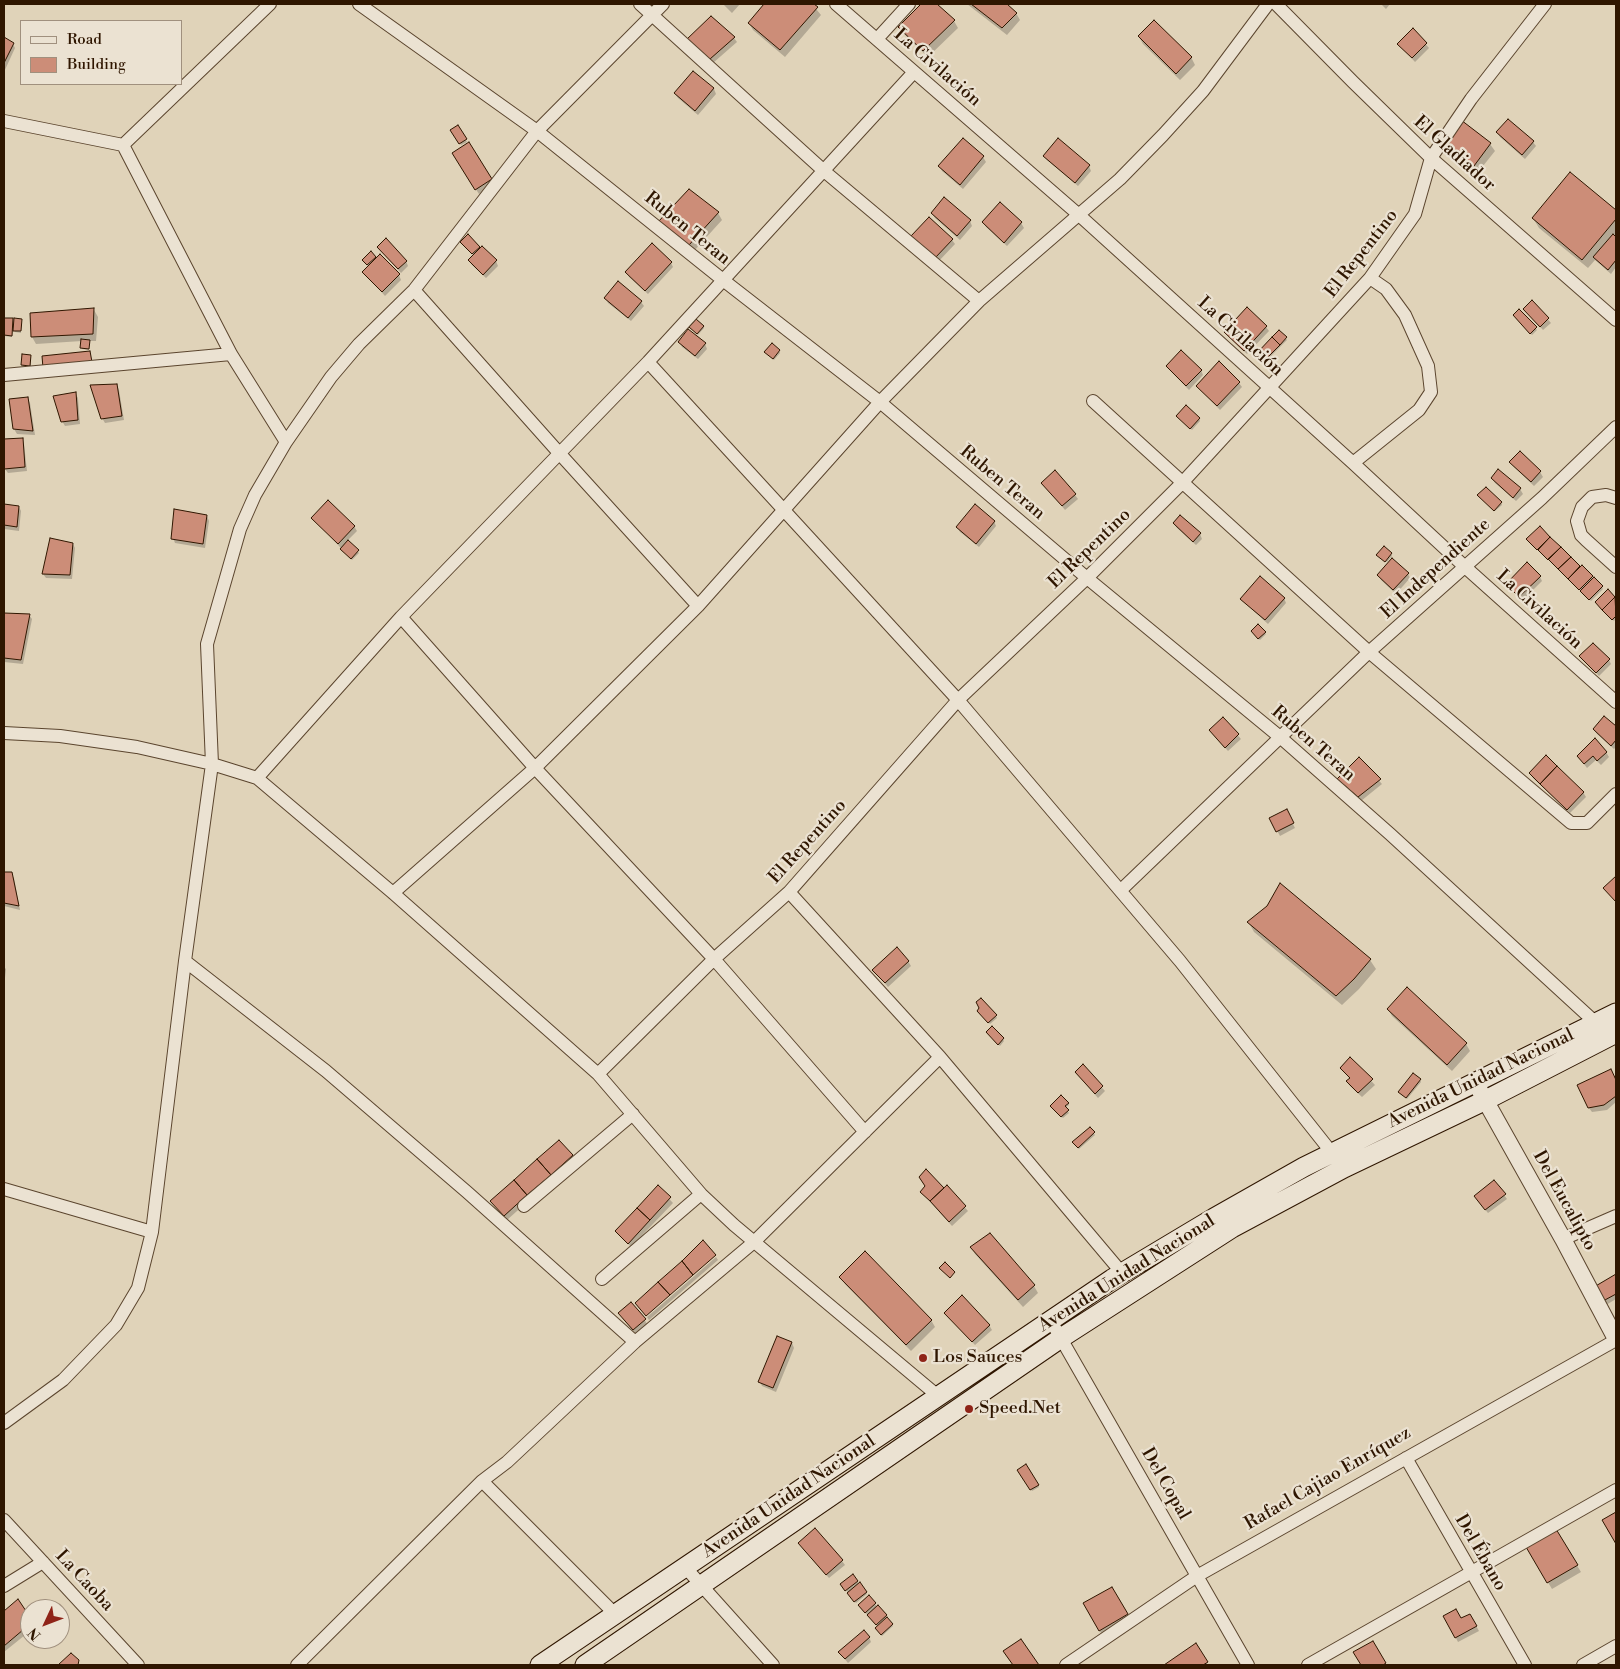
<!DOCTYPE html>
<html>
<head>
<meta charset="utf-8">
<style>
  body { margin:0 }
  #map { position:relative; width:1620px; height:1669px; overflow:hidden; background:#e0d3b9; font-family:"Libre Bodoni",serif }
  canvas { display:block }
  .frame { position:absolute; inset:0; border:5px solid #2f1600; pointer-events:none }
  .legend { position:absolute; left:20px; top:20px; width:162px; height:65px; box-sizing:border-box; background:#ebe2d2; border:1px solid #a0907e; margin:0; padding:6px 9px; list-style:none; font-size:15px; color:#2f1600 }
  .legend li { display:flex; align-items:center; gap:10px; height:25px }
  .legend b { width:25px; border:1px solid #a0907e }
  .north { position:absolute; left:20px; top:1599px; width:50px; height:50px; box-sizing:border-box; background:#ebe2d2; border:1px solid #a0907e; border-radius:50%; rotate:227deg; font-size:14px; font-weight:700; line-height:20px; text-align:center; color:#2f1600 }
  .north::after { content:''; display:block; margin:auto; width:18px; height:22px; background:#8f2418; clip-path:polygon(50% 0,100% 100%,50% 72%,0 100%) }
</style>
</head>
<body>
<div id="map">
<canvas width="1620" height="1669"></canvas>
<div class="frame"></div>
<ul class="legend">
<li><b style="height:6px;background:#ebe2d2"></b>Road</li>
<li><b style="height:14px;background:#cc8d78"></b>Building</li>
</ul>
<div class="north">N</div>
</div>
<script>
const context = document.querySelector('canvas').getContext('2d');
context.lineJoin = 'round';
function fillPath(path, color) { context.fillStyle = color; context.fill(path, 'evenodd'); }
const poly = rows => new Path2D(rows.map(r => 'M' + r).join(''));
function trace(path, color, width, dash) { context.strokeStyle = color; context.lineWidth = width; context.lineCap = dash ? 'butt' : 'round'; context.setLineDash(dash || []); context.stroke(path); }
function label(font, color, halo, rows, align = 'center') {
  context.font = font + ' "Libre Bodoni",serif'; context.lineWidth = 4.5; context.setLineDash([]); context.textBaseline = 'middle'; context.strokeStyle = halo; context.fillStyle = color; for (const [text, x, y, turn = 0] of rows) {
    context.save(); context.translate(x, y); context.rotate((+turn || 0) * Math.PI / 180); context.textAlign = isNaN(turn) ? turn : align; if (halo) context.strokeText(text, 0, 0); context.fillText(text, 0, 0); context.restore();
  }
}
fillPath(poly([
  [723,4,740,4,732,13],
  [765,4,812,4,821,15,785,57,753,30,749,23],
  [923,4,936,4,954,21,958,28,928,57,904,34,900,27],
  [967,4,1005,4,1016,13,1020,20,1007,35],
  [1381,4,1390,4,1386,9],
  [711,18,734,38,737,42,713,63,690,45],
  [1413,30,1429,48,1415,62,1402,48],
  [1139,37,1191,57,1195,65,1180,80,1143,44],
  [4,39,13,44,15,48,4,72],
  [693,72,714,89,716,94,698,115,678,98,675,94],
  [1508,120,1533,142,1536,146,1525,159,1500,137,1498,133],
  [1461,122,1490,144,1495,151,1475,176,1446,154,1442,147],
  [457,126,467,142,461,145,452,130],
  [963,140,983,157,986,162,963,189,942,171,940,166],
  [469,144,494,184,479,194,453,154],
  [1045,156,1089,166,1091,171,1078,186,1047,160],
  [1570,174,1616,212,1616,235,1614,237,1616,238,1616,267,1611,274,1595,260,1588,268,1539,228,1533,218],
  [1000,204,1021,223,1024,228,1007,246,986,227,983,222],
  [718,213,722,220,694,251,664,230],
  [932,213,970,221,972,226,960,240,935,218],
  [929,218,952,240,955,244,938,262,915,241],
  [463,244,479,247,496,261,498,266,486,278,472,265,469,260,474,255],
  [379,247,406,261,408,266,401,273],
  [375,258,399,275,401,280,385,296,364,272,369,267,365,262],
  [671,263,673,267,648,294,629,277,627,272],
  [606,298,641,302,644,306,631,321,608,303],
  [1532,302,1551,323,1543,330,1528,314],
  [1247,309,1266,327,1269,331,1247,354,1229,337,1226,332],
  [94,310,98,317,96,341,89,341,89,350,82,349,82,341,36,344,32,337],
  [1519,310,1537,330,1532,335,1515,317],
  [4,319,12,320,15,325,21,320,21,333,15,332,13,327,12,337,4,336],
  [703,326,704,328,698,335,690,327],
  [1279,331,1287,340,1266,361,1259,355],
  [680,342,705,344,707,349,698,359,682,347],
  [779,351,780,353,774,360,767,354],
  [31,356,31,367,23,366,22,365],
  [1167,367,1201,370,1203,375,1189,390],
  [1239,383,1242,387,1220,410,1197,386],
  [117,385,119,390,124,420,105,423,102,418],
  [75,393,78,398,80,424,65,426,62,421],
  [28,399,30,403,35,435,17,434,14,429],
  [1179,418,1199,419,1200,421,1192,430],
  [22,439,24,444,27,471,8,473,5,469,4,441],
  [1520,453,1540,472,1543,477,1534,486,1514,467,1511,462],
  [1498,471,1520,489,1523,494,1516,501,1495,483,1492,478],
  [1043,483,1075,495,1078,499,1065,510],
  [1480,497,1501,503,1502,505,1495,511],
  [4,505,19,507,21,511,19,531,4,529],
  [207,516,209,521,205,548,175,543,173,538],
  [313,518,354,526,357,531,347,541,359,553,352,560],
  [994,521,996,526,979,547,960,532,958,528],
  [1174,524,1200,534,1202,539,1196,545,1177,528],
  [1540,528,1602,587,1603,589,1591,601,1581,590,1529,541],
  [73,544,75,548,72,579,46,578,43,574],
  [1391,554,1392,556,1387,562,1378,555],
  [1408,574,1410,578,1396,594,1381,580,1378,575],
  [1540,577,1542,581,1522,601,1508,584],
  [1608,591,1616,600,1616,618,1614,621,1597,604],
  [1284,598,1286,603,1268,624,1245,603,1242,599],
  [4,614,29,615,32,619,23,664,4,662],
  [1253,633,1265,633,1266,634,1260,640],
  [1581,656,1609,660,1611,664,1599,676],
  [1604,718,1616,728,1616,747,1614,749,1597,734,1594,730],
  [1223,719,1241,739,1228,751,1210,731],
  [1606,752,1609,757,1601,765,1596,760,1587,768,1578,756],
  [1359,759,1382,784,1361,801,1341,783,1338,779],
  [1530,773,1583,792,1586,797,1570,813,1533,778],
  [1286,811,1295,828,1280,836,1271,819],
  [4,873,11,874,14,878,20,910,4,906],
  [1268,906,1370,960,1376,969,1359,989,1342,1005,1254,932,1249,923],
  [908,961,911,966,888,987,874,970],
  [4,967,6,969,5,978,4,978],
  [1407,989,1466,1044,1470,1051,1452,1071,1392,1016,1388,1009],
  [980,1013,996,1016,997,1018,990,1024],
  [992,1028,1004,1041,1000,1046,988,1034],
  [1350,1059,1375,1085,1362,1097,1350,1086,1347,1082,1350,1079,1341,1068],
  [1083,1066,1105,1091,1098,1098,1076,1073],
  [1610,1070,1616,1082,1616,1102,1607,1110,1592,1112,1589,1108],
  [1420,1080,1421,1082,1407,1099,1401,1094,1400,1093],
  [1068,1103,1069,1105,1065,1108,1069,1113,1063,1118,1053,1108],
  [1090,1129,1095,1135,1079,1149,1075,1144],
  [572,1156,574,1160,507,1220,495,1205],
  [1494,1182,1507,1199,1488,1213,1478,1201],
  [658,1187,673,1203,631,1247,616,1231],
  [947,1187,968,1211,952,1226,921,1192,944,1190],
  [990,1235,1034,1286,1038,1293,1023,1307,975,1254,971,1247],
  [716,1257,718,1260,649,1320,647,1317],
  [1616,1276,1616,1299,1606,1305,1596,1288],
  [841,1277,931,1320,935,1327,911,1351,845,1284],
  [945,1313,989,1325,992,1330,975,1345],
  [622,1318,644,1319,647,1324,636,1334],
  [778,1338,792,1343,794,1348,776,1392,762,1386,760,1382],
  [1026,1466,1039,1487,1032,1491,1019,1470],
  [1556,1531,1581,1572,1552,1589,1527,1548],
  [802,1548,842,1561,845,1565,829,1578],
  [857,1581,867,1594,856,1603,842,1585],
  [1112,1588,1130,1619,1102,1635,1085,1604],
  [18,1601,28,1617,30,1631,4,1652,4,1613],
  [875,1604,893,1626,882,1636,877,1630,878,1627,860,1607],
  [1470,1615,1479,1631,1458,1642,1445,1617,1461,1620],
  [869,1637,871,1642,848,1663,840,1653],
  [1195,1645,1208,1665,1165,1665]
]), '#0003');
const building = poly([
  [764,4,814,4,818,7,780,50,748,23,764,4],
  [921,4,937,4,955,20,923,51,898,27,921,4],
  [971,4,1007,4,1017,13,1002,28,971,4],
  [711,16,735,37,710,59,686,40,711,16],
  [1154,20,1192,57,1176,74,1138,36,1154,20],
  [1413,28,1427,43,1412,58,1397,44,1413,28],
  [4,37,14,43,4,63,4,37],
  [693,71,714,88,695,111,674,93,693,71],
  [1508,119,1534,141,1522,155,1496,132,1508,119],
  [1461,120,1491,143,1471,170,1440,147,1461,120],
  [458,125,467,139,459,144,450,130,458,125],
  [963,138,984,156,960,185,938,166,963,138],
  [1058,138,1090,165,1075,183,1043,156,1058,138],
  [469,142,492,179,475,190,452,153,469,142],
  [1570,172,1616,210,1616,219,1582,260,1532,218,1570,172],
  [689,189,719,212,689,245,658,222,689,189],
  [944,197,971,220,957,236,931,213,944,197],
  [1000,202,1022,222,1004,243,982,222,1000,202],
  [929,217,953,239,935,258,911,236,929,217],
  [468,234,480,247,472,254,460,242,468,234],
  [1613,234,1616,237,1616,260,1608,270,1593,257,1613,234],
  [386,238,407,261,398,269,377,247,386,238],
  [652,243,672,262,645,291,625,272,652,243],
  [482,246,497,260,483,275,468,260,482,246],
  [371,251,376,257,367,265,362,260,371,251],
  [380,254,400,274,382,292,362,272,380,254],
  [618,281,642,301,628,318,604,298,618,281],
  [1532,300,1549,318,1540,327,1523,309,1532,300],
  [1247,307,1267,326,1244,351,1224,332,1247,307],
  [94,308,93,334,31,337,30,313,94,308],
  [1519,309,1537,327,1530,334,1513,315,1519,309],
  [4,318,13,318,12,336,4,335,4,318],
  [14,318,22,319,21,331,13,331,14,318],
  [696,319,704,326,697,334,689,327,696,319],
  [688,329,706,343,695,356,678,342,688,329],
  [1279,330,1287,337,1280,345,1272,337,1279,330],
  [1272,337,1280,345,1265,360,1257,353,1272,337],
  [81,339,90,340,89,349,80,348,81,339],
  [772,343,780,350,773,359,764,352,772,343],
  [1181,350,1202,370,1186,386,1166,366,1181,350],
  [90,351,92,362,43,368,42,356,90,351],
  [22,354,31,355,30,366,21,365,22,354],
  [1219,361,1240,382,1217,406,1196,386,1219,361],
  [117,384,122,416,101,419,90,385,117,384],
  [76,392,78,420,61,422,53,396,76,392],
  [28,397,33,431,13,429,9,399,28,397],
  [1186,405,1200,418,1190,429,1176,416,1186,405],
  [23,438,25,467,4,469,4,439,23,438],
  [1520,451,1541,471,1531,482,1509,462,1520,451],
  [1498,469,1521,488,1513,498,1491,478,1498,469],
  [1055,470,1076,494,1062,506,1041,483,1055,470],
  [1486,487,1502,502,1494,511,1477,495,1486,487],
  [328,500,355,526,338,544,311,518,328,500],
  [4,504,19,506,17,527,4,525,4,504],
  [975,504,995,521,976,544,956,527,975,504],
  [174,509,207,515,203,544,171,539,174,509],
  [1180,515,1201,533,1193,542,1173,523,1180,515],
  [1540,526,1550,537,1537,550,1526,539,1540,526],
  [1550,537,1561,547,1548,560,1538,550,1550,537],
  [50,538,73,543,70,575,42,574,50,538],
  [348,540,359,550,351,559,340,549,348,540],
  [1384,546,1392,553,1385,562,1376,555,1384,546],
  [1561,547,1571,557,1558,569,1548,559,1561,547],
  [1571,557,1580,566,1568,579,1558,569,1571,557],
  [1392,558,1409,573,1393,590,1377,575,1392,558],
  [1527,562,1541,576,1519,597,1506,584,1527,562],
  [1582,565,1593,576,1579,590,1568,579,1582,565],
  [1260,576,1285,598,1265,620,1240,599,1260,576],
  [1594,577,1603,586,1589,600,1580,591,1594,577],
  [1608,589,1615,597,1602,610,1595,602,1608,589],
  [1615,597,1616,616,1612,620,1602,610,1615,597],
  [4,613,30,614,21,660,4,658,4,613],
  [1258,624,1266,632,1258,639,1251,631,1258,624],
  [1593,643,1610,659,1596,673,1579,656,1593,643],
  [1604,716,1616,726,1616,740,1611,746,1593,729,1604,716],
  [1223,717,1239,734,1225,748,1209,730,1223,717],
  [1595,738,1607,752,1597,761,1593,756,1584,764,1577,756,1595,738],
  [1546,755,1557,766,1540,784,1529,773,1546,755],
  [1359,757,1381,779,1358,797,1337,779,1359,757],
  [1557,766,1584,792,1567,810,1540,784,1557,766],
  [1287,809,1294,823,1276,832,1269,818,1287,809],
  [4,872,12,872,19,906,4,903,4,872],
  [1616,876,1616,902,1603,888,1616,876],
  [1280,883,1371,959,1354,979,1336,996,1247,922,1267,906,1280,883],
  [897,947,909,961,885,983,872,970,897,947],
  [1407,987,1467,1043,1447,1065,1387,1009,1407,987],
  [981,998,997,1015,988,1023,977,1011,979,1008,976,1002,981,998],
  [992,1026,1004,1038,998,1045,986,1032,992,1026],
  [1350,1057,1373,1079,1358,1093,1346,1081,1350,1078,1340,1068,1350,1057],
  [1083,1064,1103,1086,1095,1094,1075,1072,1083,1064],
  [1611,1069,1616,1080,1616,1096,1604,1105,1588,1108,1577,1085,1611,1069],
  [1413,1073,1421,1079,1406,1098,1398,1092,1413,1073],
  [1061,1095,1069,1103,1065,1106,1069,1110,1061,1117,1050,1106,1061,1095],
  [1090,1127,1095,1132,1078,1148,1072,1142,1090,1127],
  [559,1140,573,1155,551,1175,537,1159,559,1140],
  [537,1159,551,1175,527,1195,514,1180,537,1159],
  [926,1169,944,1188,930,1201,920,1192,925,1186,919,1177,926,1169],
  [514,1180,527,1195,504,1216,490,1201,514,1180],
  [1494,1180,1506,1194,1485,1210,1474,1196,1494,1180],
  [658,1185,671,1197,650,1220,637,1208,658,1185],
  [947,1185,966,1206,949,1222,930,1201,947,1185],
  [637,1208,650,1220,628,1244,615,1231,637,1208],
  [990,1233,1035,1285,1018,1300,970,1247,990,1233],
  [703,1240,716,1255,693,1275,682,1261,703,1240],
  [865,1251,932,1320,906,1345,839,1277,865,1251],
  [682,1261,693,1275,670,1295,658,1282,682,1261],
  [945,1262,955,1272,950,1278,939,1268,945,1262],
  [1616,1274,1616,1294,1603,1301,1594,1287,1616,1274],
  [658,1282,670,1295,646,1316,635,1303,658,1282],
  [962,1295,990,1325,972,1342,944,1313,962,1295],
  [631,1302,646,1319,633,1330,618,1313,631,1302],
  [777,1336,792,1342,773,1388,758,1382,777,1336],
  [1026,1464,1039,1485,1030,1490,1017,1470,1026,1464],
  [1616,1512,1616,1544,1602,1520,1616,1512],
  [815,1528,843,1560,826,1575,798,1543,815,1528],
  [1556,1529,1578,1565,1547,1583,1526,1547,1556,1529],
  [853,1574,858,1581,845,1591,840,1584,853,1574],
  [860,1582,867,1592,854,1602,847,1593,860,1582],
  [1112,1587,1128,1614,1099,1631,1083,1603,1112,1587],
  [869,1595,876,1603,865,1613,858,1605,869,1595],
  [18,1599,26,1611,30,1624,4,1646,4,1611,18,1599],
  [878,1605,887,1615,876,1625,867,1615,878,1605],
  [1456,1609,1461,1618,1470,1614,1477,1626,1455,1638,1443,1616,1456,1609],
  [887,1617,893,1624,881,1635,875,1628,887,1617],
  [864,1630,870,1637,845,1659,838,1652,864,1630],
  [1021,1639,1039,1665,1013,1665,1003,1651,1021,1639],
  [1373,1641,1386,1663,1383,1665,1361,1665,1353,1652,1373,1641],
  [1196,1643,1208,1662,1203,1665,1164,1665,1196,1643],
  [71,1653,79,1660,78,1665,58,1665,71,1653]
]);
fillPath(building, '#cc8d78');
trace(building, '#2f1600', 1);
const minor = poly([
  [359,4,537,131,723,280,880,402,1087,578,1280,737,1390,834,1596,1023],
  [640,4,824,171,979,301],
  [836,4,1079,215,1353,463,1464,566,1616,702],
  [1276,4,1353,82,1431,158,1616,320],
  [877,39,909,4],
  [4,121,123,145,231,354,286,442],
  [123,145,270,4],
  [414,290,560,454,698,606],
  [648,362,958,700,1180,961,1336,1158],
  [4,375,231,354],
  [1093,401,1369,652,1571,823,1587,823,1616,794],
  [1353,463,1419,410,1431,392,1428,366,1405,315,1386,289,1370,278],
  [1616,498,1606,495,1592,497,1582,507,1577,521,1581,535,1586,540,1616,567],
  [401,617,535,768,714,959,865,1132],
  [4,733,60,736,137,747,212,764,257,778,393,893,598,1074,701,1194,734,1225,938,1396],
  [257,778,401,617,648,362,914,72],
  [1121,890,1369,652,1542,498,1616,427],
  [789,892,940,1057,1122,1273],
  [393,893,535,768,698,606,880,402,979,301,1120,179,1163,135,1203,91,1268,4],
  [185,961,326,1071,467,1192,635,1342],
  [598,1074,714,959,789,892,958,700,1087,578,1182,483,1370,278,1415,214,1431,158,1471,99,1545,4],
  [4,1189,152,1232],
  [524,1206,633,1114],
  [1563,1239,1616,1216],
  [602,1279,701,1194],
  [1051,1321,1248,1665],
  [4,1423,63,1380,116,1325,138,1288,152,1232,185,961,212,764,207,644,240,529,255,495,286,442,331,377,359,344,414,290,537,131,663,4],
  [1406,1458,1525,1665],
  [482,1481,615,1614],
  [4,1520,138,1665],
  [685,1567,773,1665],
  [4,1586,43,1562],
  [297,1665,482,1481,507,1462,635,1342,754,1242,940,1057],
  [1066,1665,1197,1576,1616,1340],
  [1308,1665,1616,1490],
  [1583,1665,1616,1646]
]);
const tertiary = poly([
  [1475,1082,1563,1239,1616,1339]
]);
const secondary = poly([
  [540,1665,1112,1279,1214,1218,1304,1167,1616,1013],
  [585,1665,1061,1338,1232,1228,1344,1168,1484,1101,1616,1033]
]);
trace(minor, '#5b452e', 14);
trace(tertiary, '#5b452e', 18);
trace(secondary, '#2f1600', 21);
trace(minor, '#ebe2d2', 12);
trace(tertiary, '#ebe2d2', 16);
trace(secondary, '#ebe2d2', 19);
for (const [x, y, r, color] of [
  [923,1358,5,"#8f2418"],
  [969,1409,5,"#8f2418"]
]) { const dot = new Path2D(); dot.arc(x, y, r, 0, 2 * Math.PI); context.fillStyle = color; context.fill(dot); trace(dot, '#ebe2d2', 2); }
label('18px', '#2f1600', '#ebe2d2', [
  ["La Civilación",937,68,41],
  ["El Gladiador",1454,154,42],
  ["Ruben Teran",687,229,39],
  ["El Repentino",1362,254,-52],
  ["La Civilación",1240,337,42],
  ["Ruben Teran",1002,483,40],
  ["El Repentino",1090,549,-44],
  ["El Independiente",1436,569,-42],
  ["La Civilación",1539,610,42],
  ["Ruben Teran",1313,744,41],
  ["El Repentino",808,842,-48],
  ["Avenida Unidad Nacional",1481,1079,-26],
  ["Del Eucalipto",1564,1201,61],
  ["Avenida Unidad Nacional",1127,1274,-32],
  ["Rafael Cajiao Enríquez",1328,1479,-30],
  ["Del Copal",1165,1484,60],
  ["Avenida Unidad Nacional",789,1497,-34],
  ["Del Ébano",1480,1553,60],
  ["La Caoba",84,1581,47]
]);
label('18px', '#2f1600', '#ebe2d2', [
  ["Los Sauces",933,1358],
  ["Speed.Net",979,1409]
], 'left');
</script>
</body>
</html>
